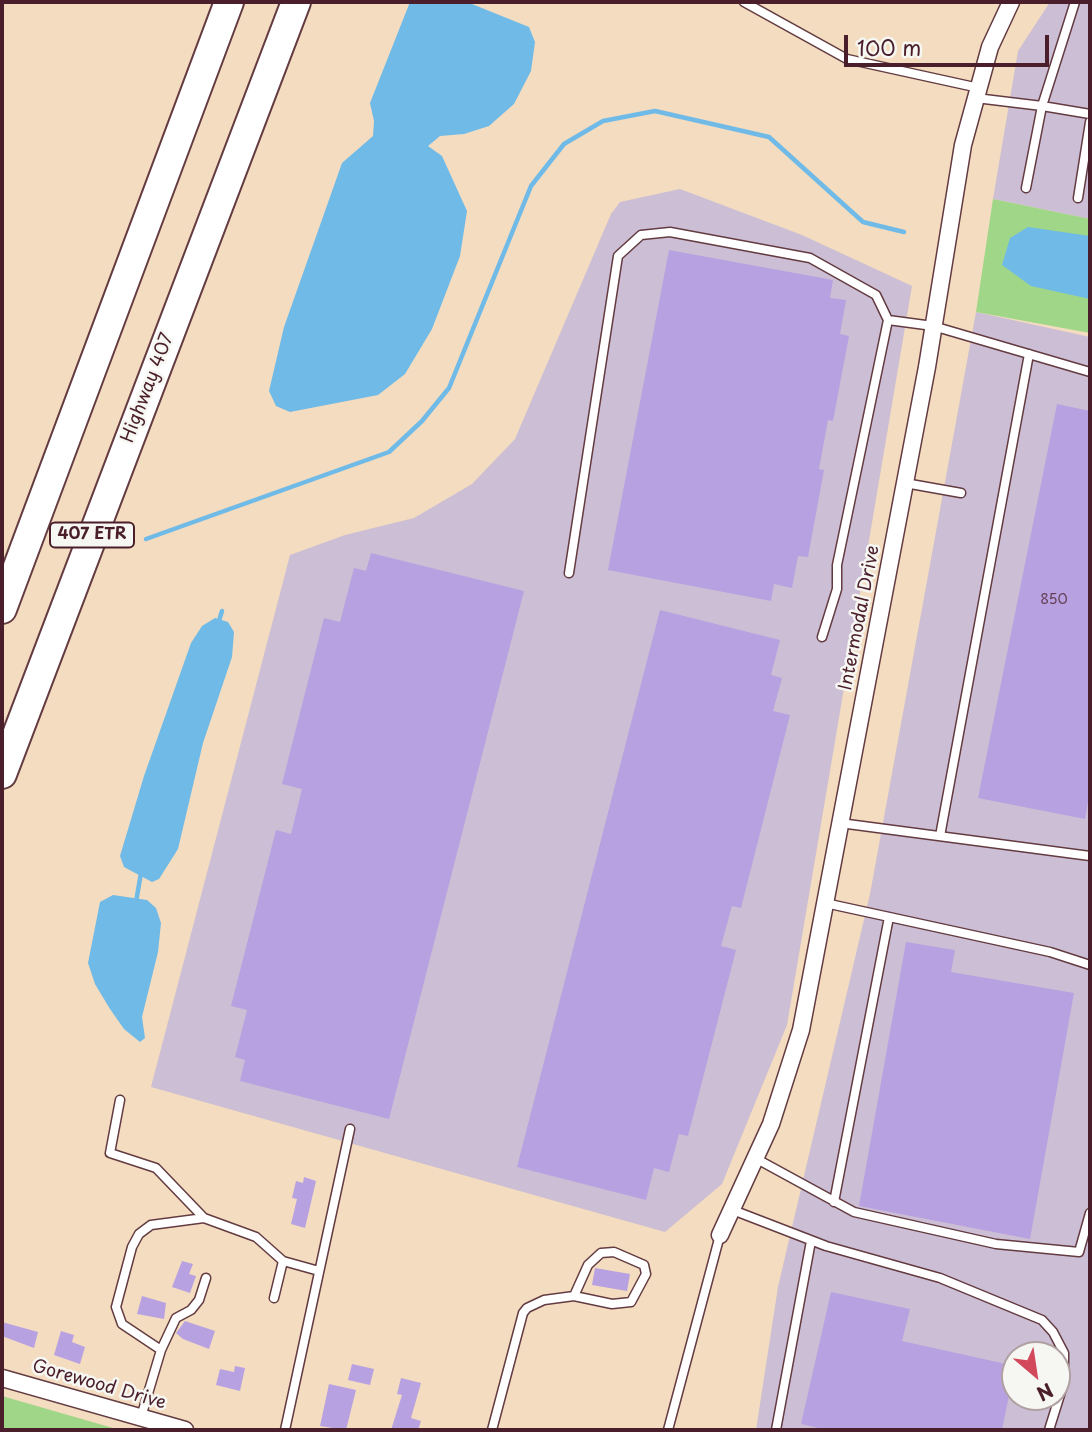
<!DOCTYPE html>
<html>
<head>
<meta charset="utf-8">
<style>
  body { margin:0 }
  #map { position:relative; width:1092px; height:1432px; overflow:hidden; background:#f3dcbf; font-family:"Playpen Sans",sans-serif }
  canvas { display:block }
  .frame { position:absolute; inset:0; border:4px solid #4a1f2b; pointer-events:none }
  .north { position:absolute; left:1001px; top:1341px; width:70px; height:70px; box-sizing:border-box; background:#f6f6f2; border:2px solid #b1a0a2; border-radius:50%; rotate:151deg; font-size:19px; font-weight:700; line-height:28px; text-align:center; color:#4a1f2b }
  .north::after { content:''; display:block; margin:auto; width:24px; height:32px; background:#d1495b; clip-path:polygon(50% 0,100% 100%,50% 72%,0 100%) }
  .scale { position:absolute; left:844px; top:35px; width:205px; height:32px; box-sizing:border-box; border:4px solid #4a1f2b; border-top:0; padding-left:9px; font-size:21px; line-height:24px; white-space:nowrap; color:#4a1f2b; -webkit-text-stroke:5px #f6f6f2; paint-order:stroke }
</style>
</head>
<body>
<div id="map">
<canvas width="1092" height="1432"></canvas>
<div class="frame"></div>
<div class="north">N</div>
<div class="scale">100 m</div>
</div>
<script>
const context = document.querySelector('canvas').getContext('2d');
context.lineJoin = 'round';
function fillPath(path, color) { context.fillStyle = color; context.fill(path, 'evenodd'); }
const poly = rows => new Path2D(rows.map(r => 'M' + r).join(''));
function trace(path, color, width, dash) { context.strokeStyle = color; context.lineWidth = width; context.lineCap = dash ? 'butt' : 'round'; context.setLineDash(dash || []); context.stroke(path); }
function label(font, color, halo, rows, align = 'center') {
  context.font = font + ' "Playpen Sans",sans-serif'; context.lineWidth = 5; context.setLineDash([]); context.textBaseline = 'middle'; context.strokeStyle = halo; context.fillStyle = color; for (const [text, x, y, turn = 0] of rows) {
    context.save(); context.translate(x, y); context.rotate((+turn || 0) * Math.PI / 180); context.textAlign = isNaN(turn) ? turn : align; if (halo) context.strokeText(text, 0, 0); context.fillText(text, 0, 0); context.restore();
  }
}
fillPath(poly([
  [1050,2,1090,2,1090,219,993,199,1018,51],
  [680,189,802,235,912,286,787,1025,722,1184,665,1232,151,1087,290,555,345,535,414,518,472,484,515,439,611,214,620,202],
  [976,312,1090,337,1090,1430,756,1430,778,1287,870,894],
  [1015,1355,1057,1355,1057,1397,1015,1397]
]), '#ccbed4');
fillPath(poly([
  [993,199,1090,219,1090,333,976,312],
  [2,1396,120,1430,2,1430]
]), '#a0d687');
fillPath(poly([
  [410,2,467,2,529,27,535,42,531,71,514,104,489,126,464,134,440,136,428,146,442,156,467,211,460,256,432,329,405,374,378,395,290,412,276,406,269,391,284,327,342,163,373,136,374,121,370,103],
  [1028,227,1090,236,1090,299,1031,286,1002,265,1010,238],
  [215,618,228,622,234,632,232,657,203,743,178,849,159,879,152,882,124,867,120,856,144,776,191,643,202,626],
  [113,895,147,900,156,908,161,923,158,952,142,1017,145,1038,140,1042,124,1029,110,1009,95,984,88,963,100,902]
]), '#70bae8');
trace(poly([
  [146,539,389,452,422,421,449,388,531,186,564,144,603,121,655,111,769,137,863,222,904,232],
  [218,624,222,611],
  [136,902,141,873]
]), '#70bae8', 4.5);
fillPath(poly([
  [669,250,833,280,830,298,846,300,840,334,849,336,833,421,828,420,819,469,824,470,808,557,798,556,792,588,774,584,771,601,608,570],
  [1057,404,1090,411,1090,790,1085,819,978,798],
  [371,553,524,591,389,1119,240,1081,245,1060,235,1057,247,1010,231,1006,276,830,291,834,302,789,282,784,324,618,340,622,354,568,366,571],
  [660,610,780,640,771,675,782,678,773,711,790,715,741,908,732,906,721,946,736,950,688,1136,679,1134,669,1172,654,1168,646,1200,517,1167],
  [906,942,955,950,951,972,1074,993,1030,1239,859,1206],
  [304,1177,316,1181,305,1228,291,1224,297,1199,292,1198,296,1181,303,1183],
  [182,1261,193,1264,189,1274,196,1276,190,1293,172,1287],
  [595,1268,630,1274,627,1291,592,1285],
  [831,1292,910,1309,902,1341,1015,1366,1002,1430,827,1430,801,1424],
  [142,1296,166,1303,164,1319,137,1314],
  [185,1321,215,1331,209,1349,183,1339,176,1333],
  [2,1322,38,1332,34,1348,2,1336],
  [61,1331,74,1335,72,1342,85,1347,80,1364,54,1355],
  [352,1364,374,1369,370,1385,348,1380],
  [235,1366,245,1368,240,1391,216,1385,220,1369,234,1372],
  [401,1378,421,1383,411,1418,421,1421,418,1430,391,1430,402,1395,397,1394],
  [329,1384,356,1390,346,1430,320,1426]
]), '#b8a1e1');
const lane = poly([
  [744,2,847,59,979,88],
  [976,98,1042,106,1075,2],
  [1026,188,1042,106,1090,114],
  [1078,198,1090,122],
  [905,483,961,493],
  [569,573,618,256,641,235,670,232,810,258,876,295,888,320,933,326,1090,372],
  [822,637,837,589,837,565,888,320],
  [840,823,1090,856],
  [940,836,1029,354],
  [825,903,1050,952,1090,965],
  [120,1100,110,1153,156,1168,204,1218,256,1237,283,1261,319,1271],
  [755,1158,854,1212,996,1244,1079,1252,1090,1213],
  [834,1202,889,917],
  [730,1209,826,1246,940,1278,1042,1320,1053,1332,1064,1353,1064,1382,1049,1430],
  [274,1298,283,1261],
  [161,1350,176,1318,191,1310,199,1300,206,1278],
  [141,1417,161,1350,122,1324,116,1307,132,1247,139,1234,151,1225,204,1218],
  [285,1430,350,1129],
  [492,1430,523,1313,527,1308,544,1300,574,1296,612,1304,631,1302,646,1274,644,1265,614,1252,601,1253,588,1265,574,1296],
  [668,1430,720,1235],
  [776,1430,811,1241]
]);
const street = poly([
  [720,1235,771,1124,801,1030,927,367,963,145,990,47,1011,2],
  [2,1378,185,1430]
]);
const highway = poly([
  [2,609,229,2],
  [2,774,296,2]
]);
trace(lane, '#633b41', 11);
trace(street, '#633b41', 19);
trace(highway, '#633b41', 32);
trace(lane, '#fff', 8);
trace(street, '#fff', 16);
trace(highway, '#fff', 28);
label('14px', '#664058', null, [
  ["850",1054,600]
]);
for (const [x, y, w] of [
  [92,535,84]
]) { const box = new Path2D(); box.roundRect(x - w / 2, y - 12.5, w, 25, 5); context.fillStyle = '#f6f6f2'; context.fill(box); trace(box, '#4a1f2b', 2); }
label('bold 16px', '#4a1f2b', null, [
  ["407 ETR",92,535]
]);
label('18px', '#4a1f2b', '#f6f6f2', [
  ["Highway 407",148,388,-69],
  ["Intermodal Drive",860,618,-79],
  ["Gorewood Drive",99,1385,16]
]);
</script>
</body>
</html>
